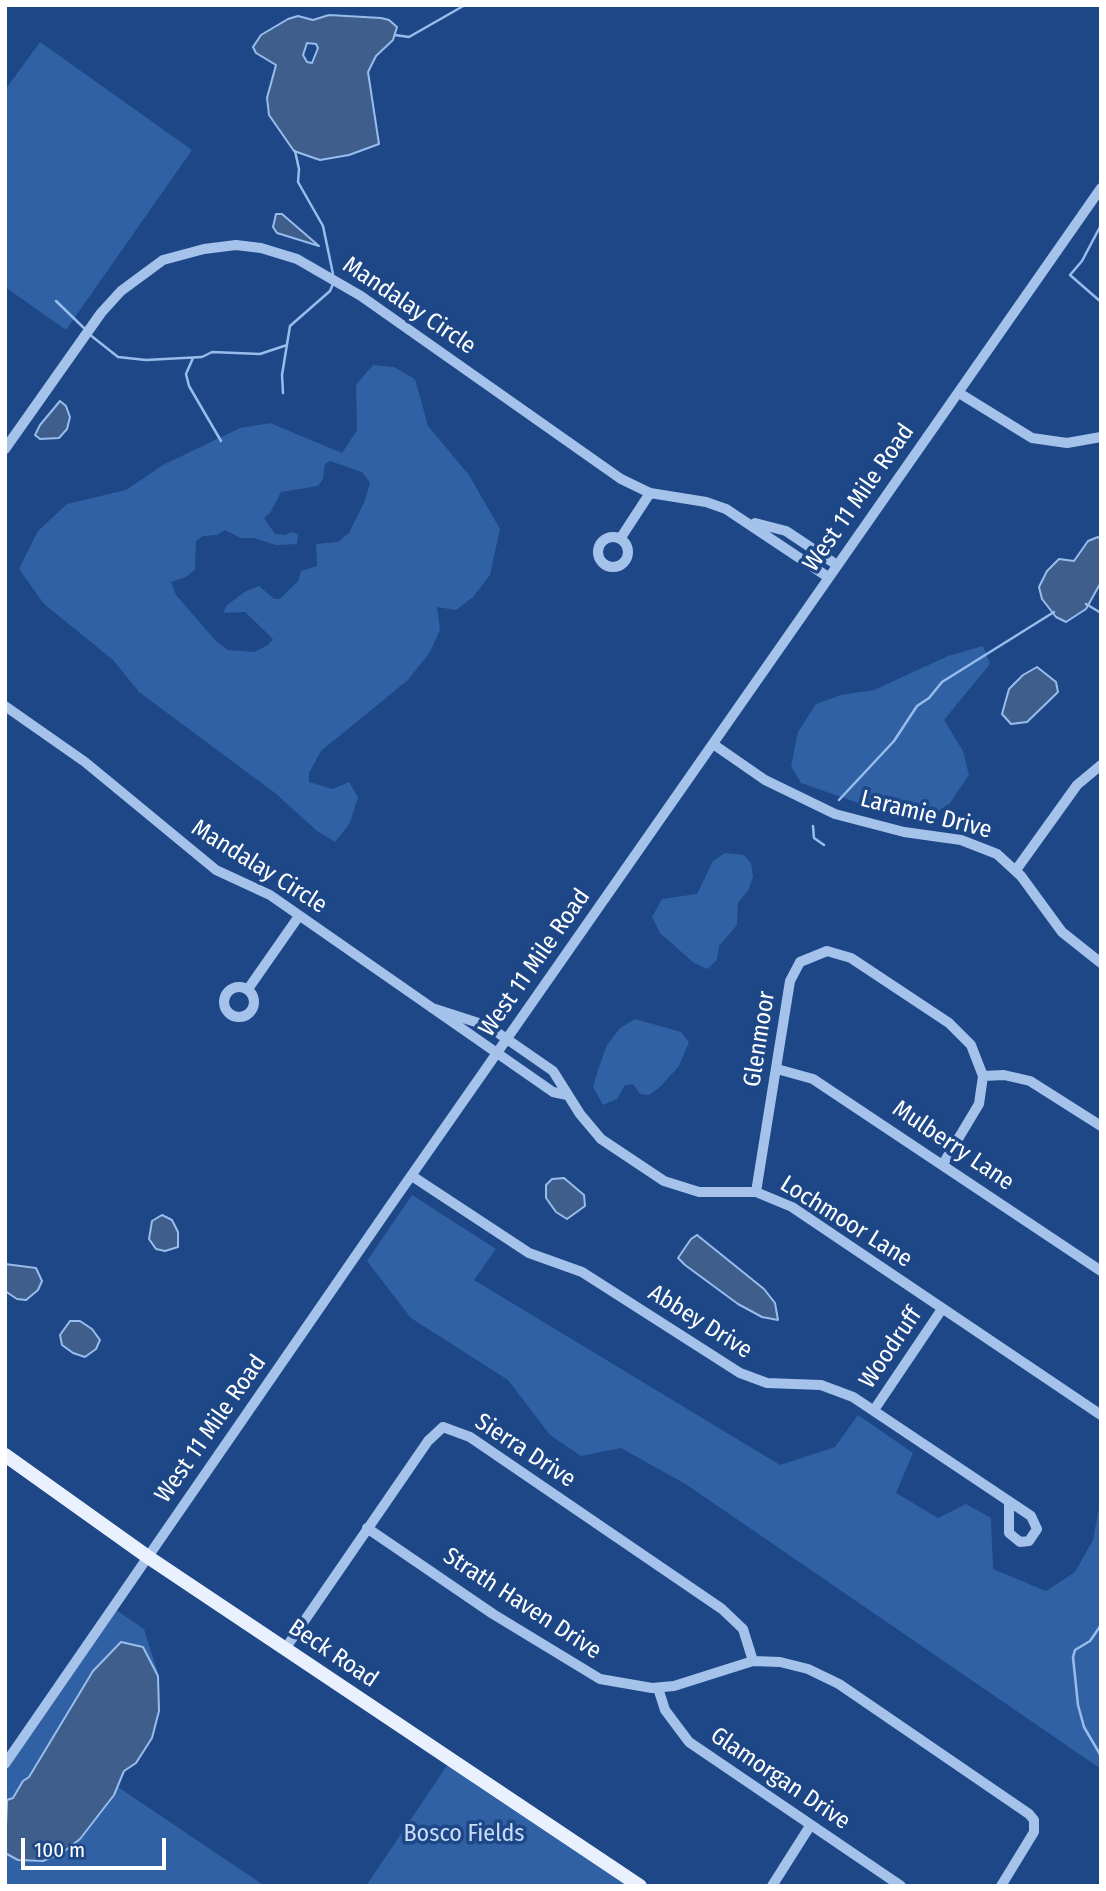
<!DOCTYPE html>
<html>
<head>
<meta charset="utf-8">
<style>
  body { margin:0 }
  #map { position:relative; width:1106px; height:1891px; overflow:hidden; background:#1d4786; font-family:"Fira Sans Condensed",sans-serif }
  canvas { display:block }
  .frame { position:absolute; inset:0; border:7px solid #fff; pointer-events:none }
  .scale { position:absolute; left:21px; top:1838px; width:145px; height:32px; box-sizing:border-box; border:4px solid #fff; border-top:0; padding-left:9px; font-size:21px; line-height:24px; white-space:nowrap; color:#fff; -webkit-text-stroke:5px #1d4786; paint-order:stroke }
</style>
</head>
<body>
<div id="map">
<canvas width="1106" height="1891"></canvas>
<div class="frame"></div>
<div class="scale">100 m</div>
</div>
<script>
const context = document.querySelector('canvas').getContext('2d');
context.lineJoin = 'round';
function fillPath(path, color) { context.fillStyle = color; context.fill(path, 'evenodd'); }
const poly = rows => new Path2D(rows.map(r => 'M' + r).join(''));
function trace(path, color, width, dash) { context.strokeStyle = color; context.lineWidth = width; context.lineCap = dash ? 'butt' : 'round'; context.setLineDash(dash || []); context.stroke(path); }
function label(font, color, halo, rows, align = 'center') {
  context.font = font + ' "Fira Sans Condensed",sans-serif'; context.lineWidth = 7; context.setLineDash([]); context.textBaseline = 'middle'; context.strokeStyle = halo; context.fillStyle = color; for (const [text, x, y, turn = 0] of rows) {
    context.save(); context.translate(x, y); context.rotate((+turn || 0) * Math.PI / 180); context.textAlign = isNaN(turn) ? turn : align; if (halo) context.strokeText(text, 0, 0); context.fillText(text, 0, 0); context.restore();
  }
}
fillPath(poly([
  [40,42,192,150,66,330,5,287,5,90],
  [373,365,394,367,415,379,428,426,469,475,500,529,490,575,473,597,456,610,437,607,440,630,430,652,408,680,321,751,309,773,309,782,332,789,349,782,358,797,350,823,335,842,317,831,275,793,139,692,113,660,44,604,19,569,38,531,67,504,126,490,163,465,240,428,270,423,342,453,357,430,356,385],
  [330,461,362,472,370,483,364,503,349,533,338,542,316,544,317,566,301,571,298,581,280,599,274,599,259,586,246,591,227,605,223,613,245,612,273,639,268,645,254,652,228,650,216,641,176,595,171,582,186,577,195,570,196,541,203,536,217,535,225,530,241,538,254,538,276,545,297,544,298,534,291,532,285,535,275,534,264,518,270,513,281,492,318,486,323,479,325,464],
  [983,646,990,664,944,720,963,751,969,775,950,803,937,812,909,813,870,807,801,783,791,766,798,732,816,704,841,695,874,690,948,656],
  [725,853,744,855,751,863,753,876,749,889,738,903,737,925,719,946,717,960,707,969,694,963,660,933,652,917,662,899,697,894,713,861],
  [635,1019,681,1032,689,1042,679,1066,660,1087,649,1095,640,1094,633,1084,625,1085,617,1099,603,1105,593,1087,599,1067,607,1045,620,1028],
  [412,1195,496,1249,474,1280,780,1465,835,1447,858,1415,913,1453,896,1493,938,1518,966,1504,991,1518,993,1569,1046,1591,1075,1572,1093,1540,1101,1497,1101,1769,687,1485,621,1448,581,1456,550,1435,508,1380,411,1318,367,1261],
  [116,1610,144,1629,158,1673,159,1695,115,1785,265,1886,5,1886,5,1771],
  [450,1761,632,1886,366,1886]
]), '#3061a4');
const water = poly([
  [329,15,381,18,389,20,397,27,393,40,376,56,368,72,379,144,349,155,320,160,294,151,269,115,267,98,276,65,256,53,253,47,261,35,288,19,298,16,313,20,329,15],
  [307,43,316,44,318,48,312,63,307,62,303,55,307,43],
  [276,214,282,214,319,246,277,233,273,227,276,214],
  [60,401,66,406,70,417,67,429,59,438,40,439,35,435,40,425,60,401],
  [1098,537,1101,540,1101,582,1086,609,1066,622,1056,617,1042,599,1039,587,1047,571,1059,559,1074,561,1088,541,1098,537],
  [1037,667,1056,682,1058,692,1027,722,1011,724,1002,714,1009,689,1023,675,1037,667],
  [564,1178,584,1195,585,1206,567,1219,556,1212,546,1198,546,1185,552,1179,564,1178],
  [162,1215,172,1220,178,1232,178,1247,165,1251,156,1249,149,1239,152,1221,162,1215],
  [697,1235,764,1289,775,1303,778,1320,762,1317,738,1304,685,1265,678,1258,691,1239,697,1235],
  [5,1264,36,1268,42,1281,38,1290,26,1300,17,1299,5,1291,5,1264],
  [70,1321,80,1321,92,1329,100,1340,96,1349,85,1357,73,1353,62,1345,60,1335,70,1321],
  [121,1642,143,1647,158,1676,159,1711,152,1738,136,1763,124,1771,114,1795,80,1839,62,1853,43,1861,18,1860,5,1853,7,1800,13,1798,23,1781,29,1777,93,1671,121,1642]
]);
fillPath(water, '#3f5e8c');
trace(water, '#98bded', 2);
trace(poly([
  [395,35,409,37,465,5],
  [295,151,299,169,298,182,323,226,333,274],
  [1101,225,1082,261,1070,275,1101,302],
  [56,301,85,329],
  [89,334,118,357,146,360,202,357,212,352,260,354,287,345],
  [193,358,186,374,189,386,221,441],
  [283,393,282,375,290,326,330,291,333,284],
  [1086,604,1101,613],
  [839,800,894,741,917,706,929,698,942,682,1054,612],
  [813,826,814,838,824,845],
  [1101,1625,1090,1641,1075,1650,1073,1657,1078,1705,1084,1727,1101,1756]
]), '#98bded', 2.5);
trace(poly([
  [959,393,1032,438,1067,443,1101,437],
  [5,449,101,313,121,291,163,260,204,249,236,245,261,248,297,259,361,296,621,479,650,493,706,502,726,509,828,577],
  [755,523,786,531,837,565],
  '598 552a15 15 0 1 1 30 0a15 15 0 1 1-30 0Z',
  [620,539,650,493],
  [5,706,85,762,216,870,270,895,553,1092,567,1095],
  [713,744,765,780,835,814,904,832,961,840,997,854,1021,876,1062,932,1101,963],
  [1016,870,1077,785,1101,765],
  '224 1002a15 15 0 1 1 30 0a15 15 0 1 1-30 0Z',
  [248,989,299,916],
  [432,1008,488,1026,553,1071,580,1114,601,1139,664,1181,699,1192,756,1192,792,1207,1101,1415],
  [777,1069,813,1079,1101,1271],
  [983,1076,1004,1075,1030,1081,1101,1126],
  [412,1176,529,1253,582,1272,740,1373,767,1383,821,1385,853,1397,1031,1516,1037,1529,1029,1541,1020,1542,1009,1533,1009,1502],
  [756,1192,790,981,800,962,827,951,851,958,949,1023,971,1045,983,1076,979,1104,943,1164],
  [874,1410,942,1309],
  [367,1528,493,1614,600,1679,652,1688,674,1686,753,1661,780,1662,808,1669,839,1684,1029,1814,1034,1820,1034,1832,1001,1886],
  [285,1649,428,1441,443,1427,470,1437,722,1609,743,1629,753,1661],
  [658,1688,665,1710,689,1742,901,1886],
  [5,1764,390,1206,1101,188],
  [772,1886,810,1826]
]), '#a5c2eb', 10);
trace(poly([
  [5,1455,148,1557,640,1886]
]), '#e9f1fe', 14);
label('24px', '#fff', '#1d4786', [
  ["Mandalay Circle",409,306,34],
  ["West 11 Mile Road",859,498,-55],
  ["Laramie Drive",926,815,14],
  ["Mandalay Circle",259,867,32],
  ["West 11 Mile Road",535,963,-55],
  ["Glenmoor",760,1039,-81],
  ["Mulberry Lane",953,1146,34],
  ["Lochmoor Lane",846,1222,32],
  ["Abbey Drive",700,1322,32],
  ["Woodruff",891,1348,-56],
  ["West 11 Mile Road",211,1429,-55],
  ["Sierra Drive",525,1451,33],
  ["Strath Haven Drive",522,1604,33],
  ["Beck Road",333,1654,34],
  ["Glamorgan Drive",780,1779,34]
]);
label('24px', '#caddf8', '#1d4786', [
  ["Bosco Fields",464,1834]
]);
</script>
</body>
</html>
